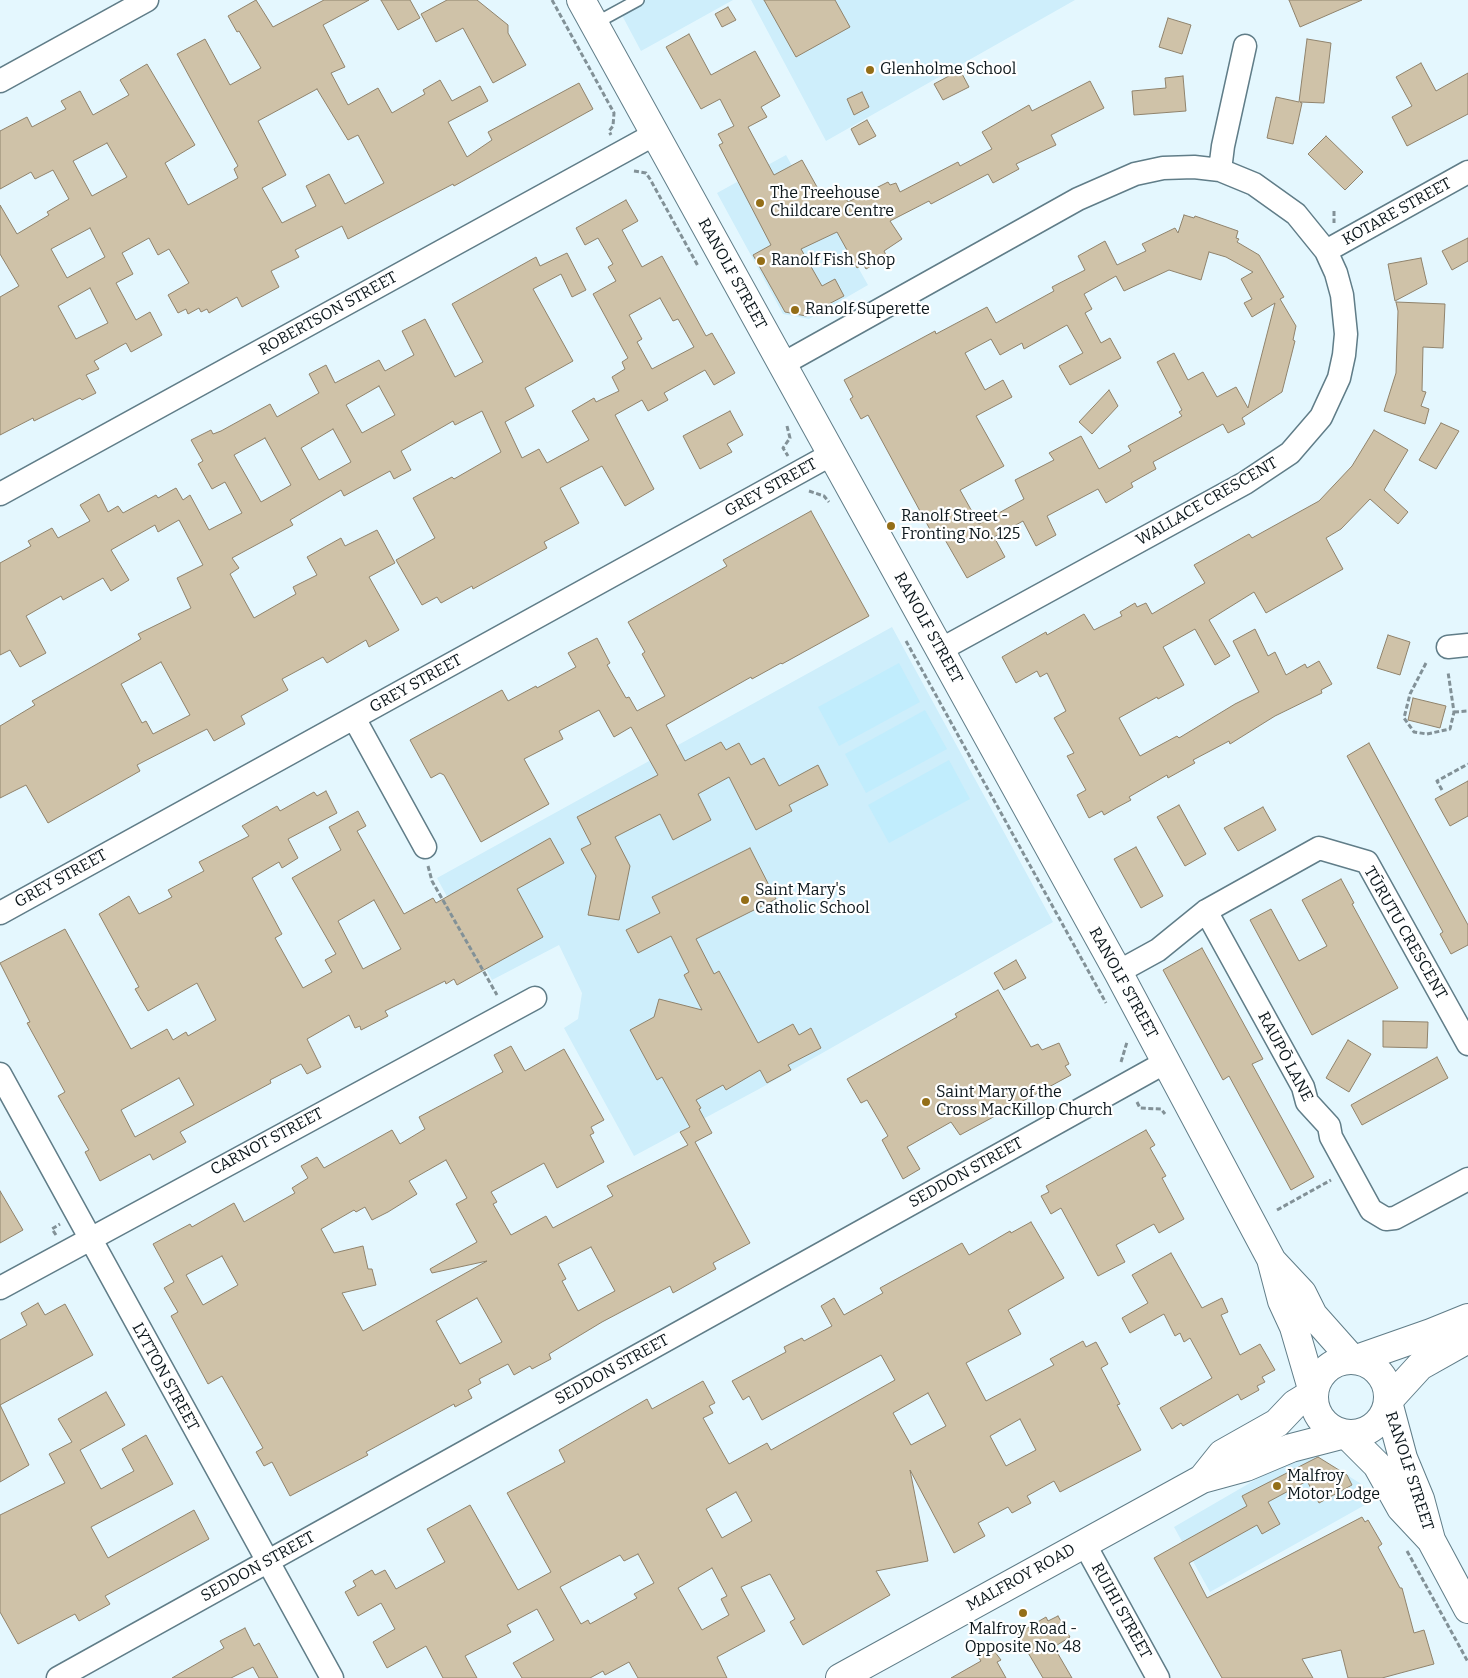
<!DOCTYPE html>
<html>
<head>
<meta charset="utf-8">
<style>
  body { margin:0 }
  canvas { display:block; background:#e4f7fe }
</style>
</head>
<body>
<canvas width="1468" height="1678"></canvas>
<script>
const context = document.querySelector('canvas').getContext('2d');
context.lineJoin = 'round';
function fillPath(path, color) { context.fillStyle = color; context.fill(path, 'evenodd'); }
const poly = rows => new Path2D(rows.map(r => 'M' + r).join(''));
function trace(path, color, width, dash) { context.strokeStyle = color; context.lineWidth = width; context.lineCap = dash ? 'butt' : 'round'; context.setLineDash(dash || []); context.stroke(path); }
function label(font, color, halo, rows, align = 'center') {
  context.font = font + ' Bitter,serif'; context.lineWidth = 4.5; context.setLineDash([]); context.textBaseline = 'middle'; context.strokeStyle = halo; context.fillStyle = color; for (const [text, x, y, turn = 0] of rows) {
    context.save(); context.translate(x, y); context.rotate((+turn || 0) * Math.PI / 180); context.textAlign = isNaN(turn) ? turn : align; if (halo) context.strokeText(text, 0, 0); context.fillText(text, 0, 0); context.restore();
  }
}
fillPath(poly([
  [627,0,733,0,641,51,617,6],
  [751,0,1075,0,826,141],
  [786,155,823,221,830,218,868,285,809,319,783,314,717,193],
  [892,627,1053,922,759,1089,634,1156,564,1028,578,1019,582,993,559,945,492,980,437,878],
  [1318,1457,1363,1485,1372,1501,1210,1592,1174,1527,1286,1462]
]), '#ceeefb');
fillPath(poly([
  [899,663,920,702,839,746,818,707],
  [925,710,947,749,866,793,845,754],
  [949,760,970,799,889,843,868,805]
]), '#c1edfd');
const building = poly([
  [256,0,273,27,324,0,369,0,323,25,345,67,331,73,348,105,378,88,392,113,425,94,423,90,440,80,452,101,480,86,488,101,448,122,467,157,492,140,488,132,579,83,593,109,454,186,453,184,348,239,342,226,295,250,299,257,271,271,279,287,242,307,237,297,209,313,207,309,201,312,199,308,188,314,186,309,178,313,168,295,189,283,169,249,158,255,149,238,122,253,133,274,116,283,136,320,150,312,162,335,131,352,126,343,94,361,99,369,86,375,96,393,82,400,80,398,34,421,33,418,0,435,0,297,19,286,0,254,0,205,17,234,49,215,47,212,69,199,53,170,35,179,31,172,0,189,0,131,27,117,32,127,66,109,61,101,80,91,93,115,129,95,120,80,147,64,195,145,165,163,188,205,238,178,234,169,238,166,177,54,205,39,230,85,261,68,239,31,237,32,228,16,256,0],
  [317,89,348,140,358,135,384,183,345,204,329,174,306,186,316,206,282,223,262,188,286,175,258,121,317,89],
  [107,143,127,177,92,196,73,161,107,143],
  [90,228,105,257,67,278,51,249,90,228],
  [90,288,108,323,76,339,58,306,90,288],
  [381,0,410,0,420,18,398,30,381,0],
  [447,0,477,0,508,25,508,33,526,65,493,83,463,28,436,42,421,14,447,0],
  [764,0,835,0,850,27,796,57,764,0],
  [1289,0,1362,0,1300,27,1289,0],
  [728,7,736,20,722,27,715,14,728,7],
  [1168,18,1191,25,1182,54,1159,47,1168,18],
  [689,34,711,75,755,51,780,96,761,107,767,117,748,127,774,175,802,160,822,196,839,186,848,202,888,182,890,185,896,183,900,192,958,162,960,166,992,149,982,132,1029,105,1032,111,1090,81,1104,108,1051,135,1056,145,1016,164,1019,169,993,183,988,174,931,204,929,201,890,221,902,239,884,251,887,257,866,269,863,264,857,268,837,232,801,249,822,286,835,279,844,296,806,316,785,312,753,255,771,245,719,145,723,143,718,134,734,126,720,99,701,109,666,47,689,34],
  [1307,39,1331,43,1324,103,1300,102,1302,103,1293,144,1267,138,1276,97,1299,102,1307,39],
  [1421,63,1436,91,1468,73,1468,114,1407,146,1392,117,1412,106,1396,77,1421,63],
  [960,70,969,87,943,100,934,84,960,70],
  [1183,76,1186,111,1134,115,1132,91,1166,88,1165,78,1183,76],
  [862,92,869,107,854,115,847,99,862,92],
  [867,120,876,136,859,145,851,129,867,120],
  [1326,136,1363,172,1345,190,1308,154,1326,136],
  [626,200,638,221,622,230,642,267,662,256,706,336,712,333,735,373,714,385,705,370,664,393,668,400,648,411,642,400,615,415,654,489,625,506,602,466,560,488,579,523,544,542,547,548,473,589,472,586,441,603,437,597,422,605,396,560,435,538,413,498,452,477,454,479,501,452,482,411,455,425,453,421,401,451,411,470,394,479,390,471,344,496,341,490,290,520,293,525,232,558,239,568,230,574,254,618,296,594,293,587,317,575,307,557,341,538,345,546,377,530,395,563,369,577,399,630,369,647,366,640,327,663,323,657,282,679,288,690,241,716,245,724,214,741,207,729,199,733,137,765,140,771,48,823,26,785,0,798,0,726,35,705,32,701,141,639,138,634,191,608,177,578,203,565,179,520,158,532,155,525,111,550,129,580,111,591,103,578,63,600,61,596,26,616,46,653,20,667,10,650,0,655,0,563,31,546,28,541,52,528,58,538,90,521,80,505,99,494,108,512,118,506,123,513,156,495,158,498,176,488,183,500,190,495,209,530,242,513,225,482,212,489,198,464,203,461,191,440,211,430,213,434,221,431,270,404,277,417,319,393,309,374,326,365,335,383,379,360,385,371,414,355,402,331,425,319,455,377,483,362,452,304,536,257,540,266,567,253,586,290,572,297,561,274,533,289,573,361,525,388,534,406,505,422,522,458,539,449,547,463,589,440,572,411,594,398,596,402,619,391,612,377,625,369,622,362,628,358,593,294,616,281,608,267,613,264,598,238,585,245,576,228,626,200],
  [660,298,673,321,678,319,694,347,652,369,637,342,642,339,629,315,660,298],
  [379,386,395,415,362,433,346,405,379,386],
  [333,429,351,462,319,480,301,448,333,429],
  [265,438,291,485,261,502,234,455,265,438],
  [161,662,190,715,153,734,146,721,142,723,121,684,161,662],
  [1184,215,1194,218,1195,216,1238,231,1236,238,1239,239,1237,242,1259,255,1284,297,1280,299,1296,326,1293,340,1295,341,1282,392,1242,418,1245,424,1228,433,1223,424,1153,462,1156,469,1131,483,1133,487,1106,503,1098,489,1047,516,1056,535,1036,546,1023,521,994,537,1005,557,967,578,940,531,933,535,868,415,861,419,850,399,853,397,844,380,935,331,936,334,987,307,996,323,1054,291,1052,287,1085,270,1078,256,1105,241,1117,265,1146,251,1142,244,1175,228,1178,233,1184,215],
  [1209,252,1226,257,1253,272,1241,279,1252,299,1244,303,1252,317,1275,303,1248,408,1236,387,1217,397,1203,372,1188,380,1174,353,1157,362,1182,410,1179,412,1182,416,1128,446,1131,451,1099,469,1081,436,1049,453,1054,460,1015,480,1024,499,979,524,960,490,1004,466,976,416,1012,397,1003,380,985,390,965,353,991,339,1000,355,1022,343,1024,349,1067,325,1083,353,1059,366,1070,385,1121,358,1110,338,1101,343,1085,313,1092,309,1084,294,1116,276,1124,291,1169,270,1201,280,1209,252],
  [1468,238,1468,261,1452,270,1442,251,1468,238],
  [1421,258,1427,284,1395,301,1388,264,1421,258],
  [1396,302,1445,304,1443,348,1423,347,1422,391,1426,392,1421,406,1429,409,1425,424,1384,411,1396,373,1398,311,1396,302],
  [1109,390,1118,406,1092,434,1079,422,1109,390],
  [730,411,743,435,727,444,732,452,700,469,683,436,730,411],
  [1441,423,1459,431,1436,469,1419,460,1441,423],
  [1374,430,1408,450,1384,490,1408,512,1398,524,1370,499,1341,529,1326,538,1343,569,1266,613,1254,592,1209,620,1230,656,1215,665,1195,629,1163,647,1184,685,1158,699,1157,697,1119,718,1140,756,1177,736,1179,738,1235,704,1259,692,1233,641,1255,629,1268,656,1275,652,1286,675,1305,664,1307,668,1319,661,1332,684,1321,690,1322,693,1275,716,1230,744,1229,741,1193,760,1195,763,1168,778,1167,775,1129,797,1131,800,1116,808,1104,815,1102,811,1089,818,1077,795,1086,790,1067,756,1074,753,1054,718,1066,711,1047,673,1040,677,1037,671,1016,683,1002,657,1046,632,1047,635,1084,614,1094,630,1122,616,1120,612,1135,603,1137,607,1146,603,1152,614,1205,583,1194,565,1249,534,1252,538,1319,501,1352,466,1374,430],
  [811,511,869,616,782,664,781,663,752,679,751,677,666,725,685,761,721,742,726,750,739,743,751,765,764,758,779,786,818,765,828,785,789,805,792,811,756,830,729,777,698,794,711,820,673,840,660,814,615,837,630,866,619,920,588,915,596,876,581,849,591,844,577,817,658,775,631,727,614,737,599,710,559,731,563,739,524,759,549,804,481,842,444,775,440,773,431,778,410,740,502,690,508,701,536,686,537,688,576,667,568,653,597,638,610,663,607,665,626,698,629,697,637,711,665,696,642,654,645,652,628,622,727,566,723,560,811,511],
  [1388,635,1410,642,1400,675,1377,668,1388,635],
  [1413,698,1446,706,1440,728,1408,720,1413,698],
  [1369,743,1468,925,1468,945,1451,954,1440,934,1443,932,1347,756,1369,743],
  [1468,781,1468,816,1450,826,1435,799,1468,781],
  [326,791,337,813,288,839,298,858,282,868,279,862,252,878,282,934,275,938,303,988,332,972,325,960,336,954,292,878,341,850,329,827,358,811,366,826,357,831,404,914,433,898,436,903,550,838,564,863,517,889,543,937,457,985,454,979,446,984,445,981,385,1011,388,1016,361,1030,360,1026,355,1028,349,1015,307,1039,321,1067,307,1074,301,1064,270,1080,271,1083,180,1132,186,1142,153,1160,150,1154,100,1181,85,1152,89,1150,58,1096,65,1092,27,1023,30,1022,0,963,65,929,131,1049,167,1029,173,1040,186,1032,188,1036,216,1020,197,983,148,1011,135,989,139,987,99,914,129,896,139,914,172,897,168,890,204,871,199,862,249,836,242,826,277,806,280,811,314,792,317,796,326,791],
  [374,900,401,949,363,969,338,921,374,900],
  [179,1078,194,1105,135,1137,121,1110,179,1078],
  [1179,805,1206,854,1185,866,1157,817,1179,805],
  [1263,807,1276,830,1238,851,1224,828,1263,807],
  [1136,847,1163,896,1141,908,1114,859,1136,847],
  [750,848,776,899,696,939,714,974,719,971,758,1043,793,1024,799,1035,811,1028,821,1048,788,1065,791,1070,767,1083,760,1070,726,1090,723,1085,696,1100,701,1108,699,1109,712,1133,695,1142,750,1243,713,1263,716,1269,673,1293,670,1286,602,1322,549,1354,551,1359,532,1369,530,1366,514,1375,508,1364,479,1379,481,1383,468,1390,472,1398,455,1407,454,1404,366,1452,368,1455,290,1496,272,1462,264,1466,256,1452,263,1448,222,1376,208,1384,195,1360,171,1316,178,1312,164,1288,174,1282,153,1244,190,1224,192,1227,234,1203,244,1222,295,1193,292,1188,308,1178,301,1166,317,1157,324,1168,392,1130,400,1144,425,1129,419,1117,503,1072,494,1055,511,1046,525,1071,564,1049,604,1120,591,1127,594,1133,590,1135,604,1162,557,1188,544,1163,491,1192,497,1202,493,1204,511,1235,546,1216,553,1228,613,1196,607,1186,688,1145,680,1132,690,1127,662,1077,657,1080,630,1030,654,1017,659,999,702,1010,684,975,689,972,671,936,638,953,626,930,660,913,652,897,750,848],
  [446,1160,467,1198,456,1204,477,1242,430,1269,432,1273,487,1261,363,1331,342,1293,376,1285,372,1269,368,1269,363,1246,334,1253,321,1229,354,1210,356,1212,365,1207,372,1220,388,1212,417,1194,409,1181,446,1160],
  [591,1247,615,1291,578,1311,562,1281,566,1279,558,1264,591,1247],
  [222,1256,238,1285,203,1305,186,1275,222,1256],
  [477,1298,502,1342,460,1364,436,1321,477,1298],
  [1341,879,1354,903,1352,904,1398,988,1312,1035,1250,920,1271,909,1299,961,1327,946,1302,900,1341,879],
  [1202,948,1263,1059,1252,1064,1314,1177,1291,1190,1229,1076,1223,1080,1163,970,1202,948],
  [1016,960,1026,978,1004,990,994,973,1016,960],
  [998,990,1031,1047,1038,1044,1042,1050,1059,1043,1069,1064,1065,1066,1071,1075,960,1135,951,1122,907,1147,920,1169,903,1179,882,1140,888,1136,867,1100,861,1103,847,1079,957,1017,955,1014,998,990],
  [1383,1021,1428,1022,1427,1048,1383,1047,1383,1021],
  [1348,1040,1371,1054,1349,1092,1326,1078,1348,1040],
  [1437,1057,1448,1078,1362,1125,1351,1105,1437,1057],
  [1146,1130,1155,1145,1150,1148,1166,1176,1162,1178,1184,1219,1159,1233,1154,1224,1116,1245,1125,1262,1098,1276,1061,1208,1051,1214,1041,1196,1049,1192,1046,1186,1146,1130],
  [0,1191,23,1230,0,1243,0,1191],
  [1031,1222,1064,1278,1008,1310,1021,1334,966,1363,986,1401,1054,1365,1050,1359,1083,1341,1086,1347,1096,1342,1108,1364,1101,1368,1120,1404,1117,1405,1141,1450,1060,1492,1054,1481,1027,1496,1031,1503,1012,1513,1008,1507,978,1523,985,1536,954,1553,910,1470,928,1561,876,1571,890,1595,803,1645,790,1622,795,1619,770,1574,741,1587,765,1631,717,1657,727,1678,638,1678,629,1662,605,1675,603,1671,590,1678,522,1678,513,1663,554,1640,537,1609,507,1625,511,1632,465,1656,477,1678,443,1678,426,1646,387,1668,373,1642,395,1629,381,1603,358,1616,345,1592,356,1586,353,1581,372,1570,375,1575,385,1570,396,1589,445,1562,427,1529,470,1505,518,1590,551,1572,507,1493,565,1462,559,1450,647,1399,652,1409,703,1381,715,1403,709,1406,713,1413,703,1418,729,1464,767,1443,771,1450,895,1380,881,1355,762,1420,749,1396,743,1400,732,1381,786,1352,784,1347,802,1338,804,1341,832,1326,821,1306,834,1298,844,1315,883,1293,880,1288,962,1243,969,1255,1010,1231,1011,1233,1031,1222],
  [928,1393,946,1426,911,1445,893,1413,928,1393],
  [1020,1419,1036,1450,1006,1466,990,1436,1020,1419],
  [736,1492,752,1521,722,1538,706,1509,736,1492],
  [638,1554,654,1583,634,1594,637,1598,590,1624,588,1620,581,1624,560,1587,620,1555,624,1561,638,1554],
  [712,1568,727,1596,721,1599,729,1615,702,1630,678,1588,712,1568],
  [1171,1253,1202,1308,1222,1298,1228,1312,1221,1315,1240,1355,1260,1344,1275,1370,1262,1377,1265,1382,1257,1386,1259,1390,1241,1400,1238,1394,1183,1426,1181,1423,1172,1429,1160,1408,1212,1378,1190,1338,1184,1342,1180,1333,1175,1336,1164,1314,1130,1333,1122,1318,1148,1303,1132,1275,1171,1253],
  [38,1303,45,1315,65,1304,93,1355,0,1405,0,1340,27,1325,21,1313,38,1303],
  [106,1392,125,1425,80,1450,101,1489,134,1471,122,1449,146,1435,173,1484,91,1527,108,1558,194,1510,209,1539,105,1596,110,1604,79,1621,75,1614,18,1644,0,1612,0,1515,65,1483,49,1454,72,1442,58,1419,106,1392],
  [0,1405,29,1465,0,1482,0,1405],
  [1318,1457,1347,1475,1352,1485,1319,1503,1307,1481,1268,1502,1280,1524,1262,1534,1257,1525,1189,1563,1207,1598,1362,1517,1365,1522,1368,1520,1382,1544,1378,1547,1400,1588,1402,1588,1414,1633,1424,1630,1434,1664,1382,1678,1348,1678,1341,1650,1302,1659,1313,1678,1222,1678,1154,1558,1247,1506,1242,1496,1318,1457],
  [1058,1616,1070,1637,1054,1647,1072,1678,1043,1678,1017,1634,1046,1617,1048,1621,1058,1616],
  [245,1628,254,1646,259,1643,278,1678,259,1678,253,1667,231,1678,172,1678,224,1648,220,1641,245,1628],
  [991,1647,1001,1660,997,1662,1006,1678,951,1678,981,1661,977,1655,991,1647]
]);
fillPath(building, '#cfc2a8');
trace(building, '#90836c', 1);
const service = poly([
  [594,24,638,0]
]);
const minor = poly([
  [0,81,147,0],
  [1220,170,1223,146,1245,46],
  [1326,251,1468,172],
  [781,365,1078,199,1135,174,1163,168,1194,167,1220,170,1254,184,1296,214,1326,251,1336,273,1342,295,1346,334,1344,355,1339,378,1321,417,1290,453,1245,483,940,650],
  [0,494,655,134],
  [1448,647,1468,645],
  [354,718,425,847],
  [1206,911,1303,1087,1307,1102,1329,1126,1331,1137,1371,1210,1386,1219,1395,1218,1468,1179],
  [0,913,832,454],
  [1118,972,1158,950,1206,911,1319,848,1367,862,1468,1044],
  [0,1074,332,1678],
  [0,1288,535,998],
  [1084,1543,1158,1678],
  [58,1678,1166,1062]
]);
const tertiary = poly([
  [581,0,1118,972,1271,1259,1282,1301,1294,1327,1313,1392],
  [1273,1262,1302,1293,1313,1315,1353,1360],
  [1388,1402,1403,1458,1420,1499,1431,1540,1468,1609],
  [1346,1434,1377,1465,1401,1508,1430,1539]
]);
const secondary = poly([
  '1314 1397a37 37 0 1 1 74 0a37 37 0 1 1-74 0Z',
  [1354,1360,1431,1333,1468,1318],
  [1388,1401,1420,1366,1468,1339],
  [1202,1479,1222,1454,1277,1423,1295,1404,1313,1393],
  [840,1678,1202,1479,1246,1467,1291,1448,1345,1434]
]);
trace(service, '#607d88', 14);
trace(minor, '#607d88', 25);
trace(tertiary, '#607d88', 30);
trace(secondary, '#607d88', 30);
trace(poly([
  [552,0,614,113,613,126,609,131,611,135],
  [634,171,646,173,650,179,698,266],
  [1334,211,1334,223],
  [787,426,790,438,783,448,788,456],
  [809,491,824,496,829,502],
  [906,641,1106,1003],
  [1426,663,1410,694,1404,718,1414,732,1427,734,1450,729,1454,712,1448,672],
  [1454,712,1468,711],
  [1442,790,1437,781,1468,764],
  [428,866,432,881,497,995],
  [1121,1062,1127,1042],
  [1137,1102,1140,1108,1161,1109,1165,1114],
  [1277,1210,1331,1180],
  [56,1235,52,1229,60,1224],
  [1407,1551,1468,1662]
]), '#829197', 3, [5, 2.5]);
trace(service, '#fff', 11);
trace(minor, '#fff', 22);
trace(tertiary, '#fff', 28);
trace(secondary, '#fff', 28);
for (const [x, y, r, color] of [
  [870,70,5,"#946e17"],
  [760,203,5,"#946e17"],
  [761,261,5,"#946e17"],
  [795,310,5,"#946e17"],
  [891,526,5,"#946e17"],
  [745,900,5,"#946e17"],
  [926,1102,5,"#946e17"],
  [1277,1486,5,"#946e17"],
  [1023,1613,5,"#946e17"]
]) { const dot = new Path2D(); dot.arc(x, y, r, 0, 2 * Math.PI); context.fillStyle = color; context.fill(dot); trace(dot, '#fff', 2); }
label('16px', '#0c171c', '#fff', [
  ["Glenholme School",880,70],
  ["The Treehouse",770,194],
  ["Childcare Centre",770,212],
  ["Ranolf Fish Shop",771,261],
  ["Ranolf Superette",805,310],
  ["Ranolf Street -",901,517],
  ["Fronting No. 125",901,535],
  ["Saint Mary's",755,891],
  ["Catholic School",755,909],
  ["Saint Mary of the",936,1093],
  ["Cross MacKillop Church",936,1111],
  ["Malfroy",1287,1477],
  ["Motor Lodge",1287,1495],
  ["Malfroy Road -",1023,1630,"center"],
  ["Opposite No. 48",1023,1648,"center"]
], 'left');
label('16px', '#0c171c', '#fff', [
  ["KOTARE STREET",1397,212,-29],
  ["RANOLF STREET",732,274,61],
  ["ROBERTSON STREET",328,314,-29],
  ["GREY STREET",771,488,-29],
  ["WALLACE CRESCENT",1207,502,-30],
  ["RANOLF STREET",928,628,61],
  ["GREY STREET",416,684,-29],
  ["GREY STREET",61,879,-29],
  ["TŪRUTU CRESCENT",1405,933,60],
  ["RANOLF STREET",1123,983,61],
  ["RAUPŌ LANE",1285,1057,62],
  ["CARNOT STREET",267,1142,-28],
  ["SEDDON STREET",966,1173,-29],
  ["SEDDON STREET",612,1370,-29],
  ["LYTTON STREET",165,1377,61],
  ["RANOLF STREET",1409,1471,72],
  ["SEDDON STREET",258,1567,-29],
  ["MALFROY ROAD",1021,1578,-29],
  ["RUIHI STREET",1121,1611,61]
]);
</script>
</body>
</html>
